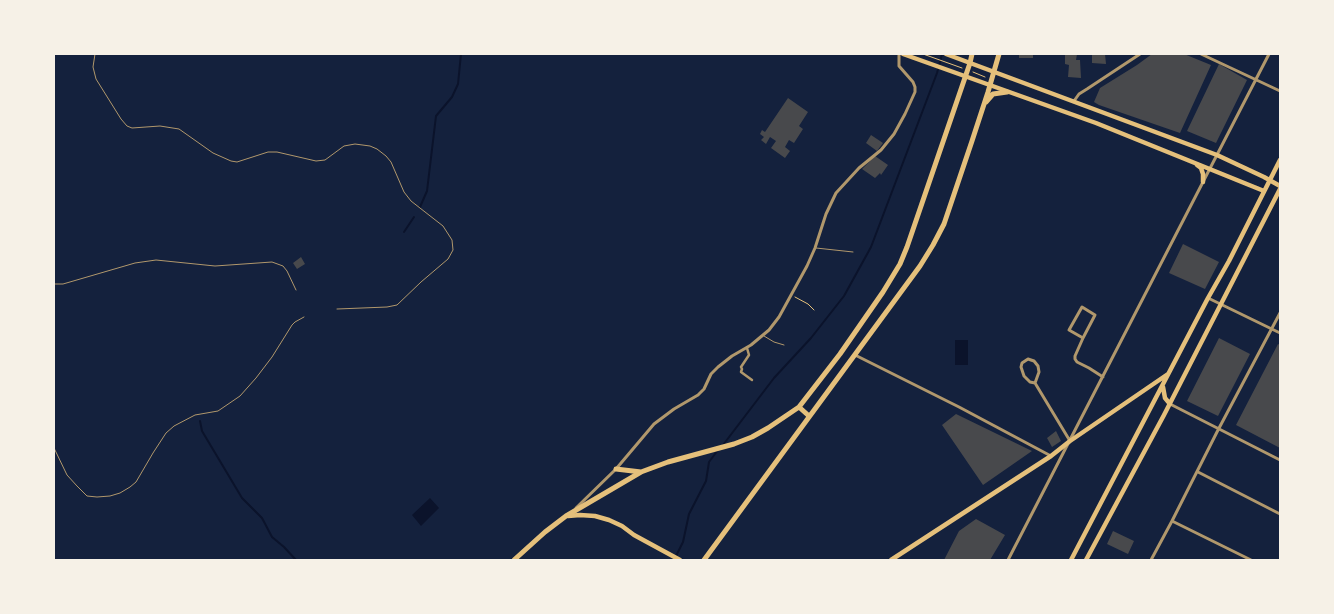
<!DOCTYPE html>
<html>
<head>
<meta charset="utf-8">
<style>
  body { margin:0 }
  #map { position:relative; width:1334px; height:614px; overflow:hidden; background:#14213d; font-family:Arial,sans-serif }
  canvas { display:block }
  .frame { position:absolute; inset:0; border:55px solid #f6f1e7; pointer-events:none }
</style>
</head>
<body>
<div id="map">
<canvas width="1334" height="614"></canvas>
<div class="frame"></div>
</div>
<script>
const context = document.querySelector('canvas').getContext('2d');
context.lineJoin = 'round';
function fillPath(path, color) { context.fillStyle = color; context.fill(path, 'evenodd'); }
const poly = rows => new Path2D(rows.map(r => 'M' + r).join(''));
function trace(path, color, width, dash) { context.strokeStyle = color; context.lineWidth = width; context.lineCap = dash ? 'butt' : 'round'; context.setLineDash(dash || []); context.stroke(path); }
fillPath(poly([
  [955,340,968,340,968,365,955,365],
  [430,498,439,508,421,526,412,515]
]), '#0b132b');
trace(poly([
  [420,207,427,191,436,116,452,97,458,84,461,54],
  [404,232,414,217],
  [200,421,202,431,242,498,262,518,272,537,284,547,296,560],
  [723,445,774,378,811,338,844,296,871,247,937,73,942,54],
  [674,560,683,542,689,514,706,481,709,462,718,450]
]), '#0b132b', 2);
fillPath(poly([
  [1019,54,1033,54,1033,58,1019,58],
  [1065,54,1077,54,1076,60,1080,60,1081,78,1068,77,1069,65,1065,64],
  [1092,54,1105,54,1106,64,1092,63],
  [1152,54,1184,54,1211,65,1180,133,1099,105,1094,102,1100,88,1137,65],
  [1219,64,1247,80,1216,143,1187,131],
  [788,98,808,112,799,126,803,129,794,143,789,140,785,147,790,151,785,158,771,148,776,141,770,137,766,144,761,140,764,137,760,134,762,130,765,132],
  [871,135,883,143,877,151,866,143],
  [875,156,888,165,881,175,880,173,875,178,862,169],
  [1183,244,1219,262,1205,289,1169,273],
  [301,257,305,264,297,269,293,263],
  [1219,338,1250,354,1218,416,1187,401],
  [1278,344,1280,345,1280,448,1236,425],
  [956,414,1032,451,983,485,942,425],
  [1056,431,1061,441,1052,447,1047,438],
  [976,519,1005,535,990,560,944,560,959,531],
  [1113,531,1134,541,1128,554,1107,544]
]), '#48494c');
trace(poly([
  [923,54,962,68],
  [973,72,985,77],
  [795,297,808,304,814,310]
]), '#e5c07b', 1);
trace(poly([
  [95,54,93,67,96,79,121,119,127,126,132,128,160,126,179,129,213,153,231,161,237,162,268,152,277,152,316,161,325,160,344,146,355,144,370,146,377,149,386,156,391,162,404,192,411,201,443,226,452,240,453,250,448,259,421,282,397,305,387,307,337,309],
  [816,248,853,252],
  [54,284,63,284,135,263,156,260,215,266,272,262,283,266,287,271,296,290],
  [764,336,774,342,784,345],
  [54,448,67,475,77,486,87,496,97,497,110,496,120,493,130,487,136,482,153,453,166,433,174,426,195,415,218,411,240,396,256,378,272,357,292,325,295,322,304,317]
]), '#b1986c', 1);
trace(poly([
  [747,348,749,355,741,367,742,369,741,372,752,380]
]), '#b1986c', 2.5);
trace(poly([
  [1201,54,1280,91],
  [1074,101,1079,94,1087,89,1140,54],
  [1208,298,1280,333],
  [1083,338,1069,330,1082,307,1095,315,1083,338,1075,356,1075,359,1077,362,1089,368,1103,377],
  [855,355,959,407,1051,456],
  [1035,383,1039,372,1038,366,1034,361,1028,359,1022,363,1021,367,1024,376,1030,382,1035,383,1070,441],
  [1170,404,1280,460],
  [1198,472,1280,514],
  [576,508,616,469,654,424,674,409,698,395,704,389,711,374,718,367,732,356,751,345,769,330,779,317,807,266,815,248,826,214,836,193,859,168,881,150,894,134,905,114,915,92,915,87,913,82,899,66,899,54],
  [1172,521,1251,560],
  [1008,560,1269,54],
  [1151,560,1172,521,1217,432,1280,313]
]), '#b1986c', 3);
trace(poly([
  [903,54,1096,123,1264,191],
  [946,54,1217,155,1264,177,1280,186],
  [1197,165,1201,168,1203,174,1203,182],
  [1163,387,1165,398,1170,404],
  [568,516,580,515,595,516,609,520,622,526,634,535,680,560],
  [891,560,1051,456,1070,441,1168,374],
  [1071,560,1208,298,1229,261,1280,160],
  [1086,560,1164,415,1280,189]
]), '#e5c07b', 4.5);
trace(poly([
  [986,102,993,94,1007,92],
  [799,407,809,416],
  [616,469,641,472],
  [514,560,545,532,566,516,641,472,668,462,734,444,752,437,768,428,799,407,840,354,883,292,900,264,907,247,970,63,972,54],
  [704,560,920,266,933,245,944,224,972,141,988,92,999,54]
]), '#e5c07b', 5);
</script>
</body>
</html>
